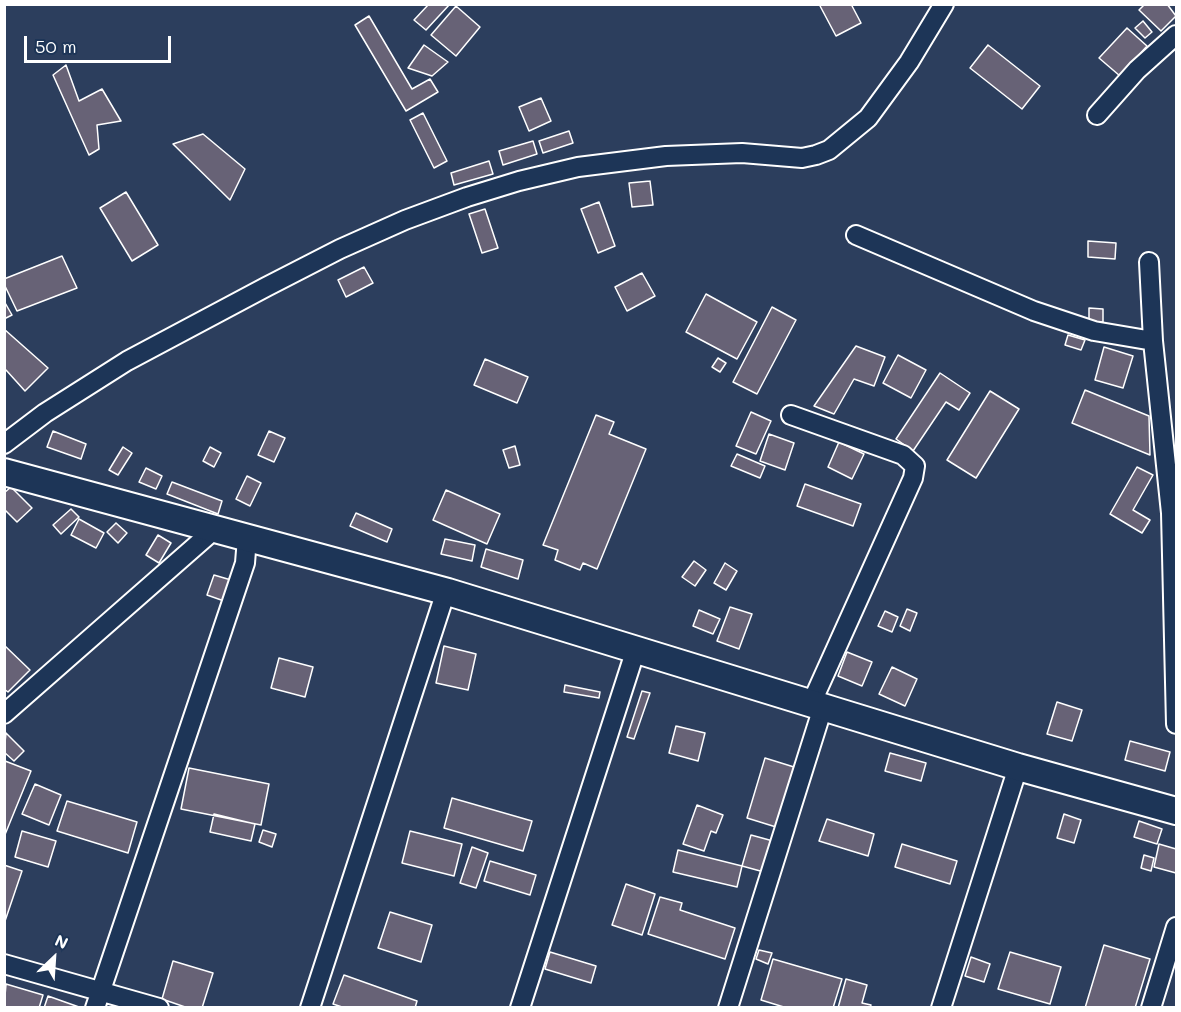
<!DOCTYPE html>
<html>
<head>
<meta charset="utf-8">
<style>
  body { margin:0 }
  #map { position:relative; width:1181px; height:1012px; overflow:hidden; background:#2c3e5d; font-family:Mali,sans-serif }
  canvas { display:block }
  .frame { position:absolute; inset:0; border:6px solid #fff; pointer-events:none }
  .north { position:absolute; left:24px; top:928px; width:60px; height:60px; -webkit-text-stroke:4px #1d3557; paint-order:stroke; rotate:25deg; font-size:16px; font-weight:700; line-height:24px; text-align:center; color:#fff }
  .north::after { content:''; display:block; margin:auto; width:21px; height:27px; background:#fff; clip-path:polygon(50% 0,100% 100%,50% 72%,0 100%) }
  .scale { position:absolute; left:24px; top:36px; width:147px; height:27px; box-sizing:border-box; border:3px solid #fff; border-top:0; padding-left:8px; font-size:18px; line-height:21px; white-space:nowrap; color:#fff; -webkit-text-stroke:4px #1d3557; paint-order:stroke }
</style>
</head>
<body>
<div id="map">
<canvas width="1181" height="1012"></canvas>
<div class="frame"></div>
<div class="north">N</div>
<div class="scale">50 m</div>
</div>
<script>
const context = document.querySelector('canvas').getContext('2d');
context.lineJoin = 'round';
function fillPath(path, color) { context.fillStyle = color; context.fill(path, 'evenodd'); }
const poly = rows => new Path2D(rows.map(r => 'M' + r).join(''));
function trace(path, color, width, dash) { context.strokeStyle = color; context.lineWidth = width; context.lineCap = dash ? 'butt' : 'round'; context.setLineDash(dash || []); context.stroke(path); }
const building = poly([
  [429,4,450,4,426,30,414,20,429,4],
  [819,4,851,4,861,23,836,36,819,4],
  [1145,4,1167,4,1176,16,1161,31,1139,10,1145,4],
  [456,6,480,27,456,56,431,35,456,6],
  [369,16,412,89,430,79,438,92,406,111,355,25,369,16],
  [1143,21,1152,32,1145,38,1135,28,1143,21],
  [1127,28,1147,46,1120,76,1099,58,1127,28],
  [424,45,448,62,432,76,408,68,424,45],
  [988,45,1040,86,1022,109,970,68,988,45],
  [66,65,79,101,102,89,121,121,97,125,99,149,89,155,53,75,66,65],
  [541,98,551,121,529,131,519,107,541,98],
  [423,113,447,161,434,168,410,120,423,113],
  [569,131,573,143,543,153,539,141,569,131],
  [203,134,245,169,230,200,173,144,203,134],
  [533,141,537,154,503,165,499,151,533,141],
  [489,161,493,174,454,185,451,173,489,161],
  [650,181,653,205,632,207,629,183,650,181],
  [126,192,158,245,132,261,100,208,126,192],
  [599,202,615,246,598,253,581,209,599,202],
  [485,209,498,248,482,253,469,214,485,209],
  [1088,241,1116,243,1115,259,1088,257,1088,241],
  [62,256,77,288,17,311,4,284,4,279,62,256],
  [364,267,373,283,346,297,338,280,364,267],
  [642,273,655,296,627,311,615,287,642,273],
  [706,294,757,322,737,359,686,332,706,294],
  [4,301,12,315,4,319,4,301],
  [772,307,796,320,757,394,733,382,772,307],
  [1089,308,1103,309,1103,322,1089,322,1089,308],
  [4,329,48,368,25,391,6,370,4,371,4,329],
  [1068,335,1085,340,1081,350,1065,345,1068,335],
  [856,346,885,357,874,386,854,379,834,414,814,406,856,346],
  [1104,347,1133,356,1123,388,1095,380,1104,347],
  [898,355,926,370,911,398,883,383,898,355],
  [718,358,726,363,720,372,712,367,718,358],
  [485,359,528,377,517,403,474,385,485,359],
  [940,373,970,393,959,410,946,402,913,451,896,439,940,373],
  [1085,390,1149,416,1150,455,1072,423,1085,390],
  [990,391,1019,409,976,478,947,460,990,391],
  [751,412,771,421,756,454,736,446,751,412],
  [596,415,614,422,609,434,646,449,597,569,583,563,580,570,555,560,558,550,543,545,596,415],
  [53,431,86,444,81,459,47,447,53,431],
  [269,431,285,438,274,462,258,455,269,431],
  [769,434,794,443,785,470,760,461,769,434],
  [839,442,864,454,852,479,828,467,839,442],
  [515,446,520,465,509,468,503,450,515,446],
  [123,447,132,453,118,475,109,470,123,447],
  [210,447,221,453,214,467,203,461,210,447],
  [737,454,765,466,760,478,731,466,737,454],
  [1137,467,1153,475,1133,510,1150,520,1142,533,1110,514,1137,467],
  [146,468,162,476,156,489,139,482,146,468],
  [247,476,261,483,250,506,236,499,247,476],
  [172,482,222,501,218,514,167,494,172,482],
  [805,484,861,504,853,526,797,506,805,484],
  [11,487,32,508,17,522,4,509,4,493,11,487],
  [446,490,500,514,487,544,433,520,446,490],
  [71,509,79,517,61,534,53,525,71,509],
  [356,513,392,529,387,542,350,526,356,513],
  [79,519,104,533,96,548,71,535,79,519],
  [116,523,127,533,118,543,107,532,116,523],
  [158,535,171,543,159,563,146,555,158,535],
  [445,539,475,545,472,561,441,554,445,539],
  [486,549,523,560,518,579,481,567,486,549],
  [694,561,706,570,695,586,682,577,694,561],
  [725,563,737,571,726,590,714,583,725,563],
  [214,575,231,580,224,601,207,595,214,575],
  [730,607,752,614,739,649,717,641,730,607],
  [907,609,917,613,910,631,900,626,907,609],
  [699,610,720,619,713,634,693,626,699,610],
  [885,611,898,617,892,632,878,626,885,611],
  [4,645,30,670,8,692,4,689,4,645],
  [444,646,476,654,468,690,436,683,444,646],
  [847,652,872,662,862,686,838,676,847,652],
  [279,658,313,667,305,697,271,688,279,658],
  [892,667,917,679,905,706,879,694,892,667],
  [565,685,600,692,599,698,564,692,565,685],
  [642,691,650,693,634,739,627,737,642,691],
  [1057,702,1082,710,1072,741,1047,734,1057,702],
  [676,726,705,733,698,761,669,753,676,726],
  [6,733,24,751,14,761,4,752,6,733],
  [1130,741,1170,752,1165,771,1125,760,1130,741],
  [890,753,926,763,921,781,885,771,890,753],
  [765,758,794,767,776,827,747,818,765,758],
  [5,761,31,771,4,837,4,763,5,761],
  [189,768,269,784,261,825,181,809,189,768],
  [35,784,61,795,49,825,22,814,35,784],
  [452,798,532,821,523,851,444,828,452,798],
  [67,801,137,822,128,853,57,831,67,801],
  [697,805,723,815,716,833,711,831,704,851,683,844,697,805],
  [214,814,255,824,251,841,210,832,214,814],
  [1064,814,1081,820,1074,843,1057,838,1064,814],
  [827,819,874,834,868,856,819,841,827,819],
  [1139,821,1162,829,1157,844,1134,837,1139,821],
  [263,830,276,834,272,847,259,842,263,830],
  [22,831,56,841,48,867,15,857,22,831],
  [410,831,462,844,454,876,402,863,410,831],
  [751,835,773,841,764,872,742,866,751,835],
  [902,844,957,861,950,884,895,867,902,844],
  [1159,844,1176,849,1176,873,1154,867,1159,844],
  [472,847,488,853,476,888,460,883,472,847],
  [678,850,742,866,737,887,673,872,678,850],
  [1144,855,1154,858,1151,871,1141,868,1144,855],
  [490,861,536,875,530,895,484,881,490,861],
  [4,865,22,871,4,924,4,865],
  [626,884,655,894,642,935,612,925,626,884],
  [660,897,682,903,680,910,735,928,725,959,648,934,660,897],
  [390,912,432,925,421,962,378,948,390,912],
  [1104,945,1150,959,1135,1008,1085,1008,1104,945],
  [759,950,772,953,768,964,756,959,759,950],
  [550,952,596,966,591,983,545,969,550,952],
  [1010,952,1061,967,1050,1004,998,989,1010,952],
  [971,957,990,964,984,982,965,976,971,957],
  [773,959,842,979,833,1008,787,1008,761,1000,773,959],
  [173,961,213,973,202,1008,188,1008,162,999,173,961],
  [344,975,417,1001,415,1008,345,1008,333,1004,344,975],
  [846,979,867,985,862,1003,871,1005,870,1008,838,1008,846,979],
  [6,984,43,995,39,1008,4,1008,6,984],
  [48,996,79,1007,79,1008,44,1008,48,996]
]);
fillPath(building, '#676276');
trace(building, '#fff', 1.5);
const street = poly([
  [1097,115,1137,70,1176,35],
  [856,235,1034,311,1094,331,1153,341],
  [1149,262,1153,341,1171,513,1176,724],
  [791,415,903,455,915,466,913,478,811,704],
  [4,444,45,413,127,361,266,287,340,249,405,220,467,197,519,181,578,167,666,156,742,153,802,158,816,155,829,150,868,118,909,62,944,4],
  [4,714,215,529],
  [4,964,159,1008],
  [95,1008,245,563,247,538],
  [310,1008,446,591],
  [520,1008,636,649],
  [728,1008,823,707],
  [941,1008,1018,767],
  [1151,1008,1176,927]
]);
const secondary = poly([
  [4,472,448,592,1018,767,1176,811]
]);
trace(street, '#fff', 22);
trace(secondary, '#fff', 30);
trace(street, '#1d3557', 18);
trace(secondary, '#1d3557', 26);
</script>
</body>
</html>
